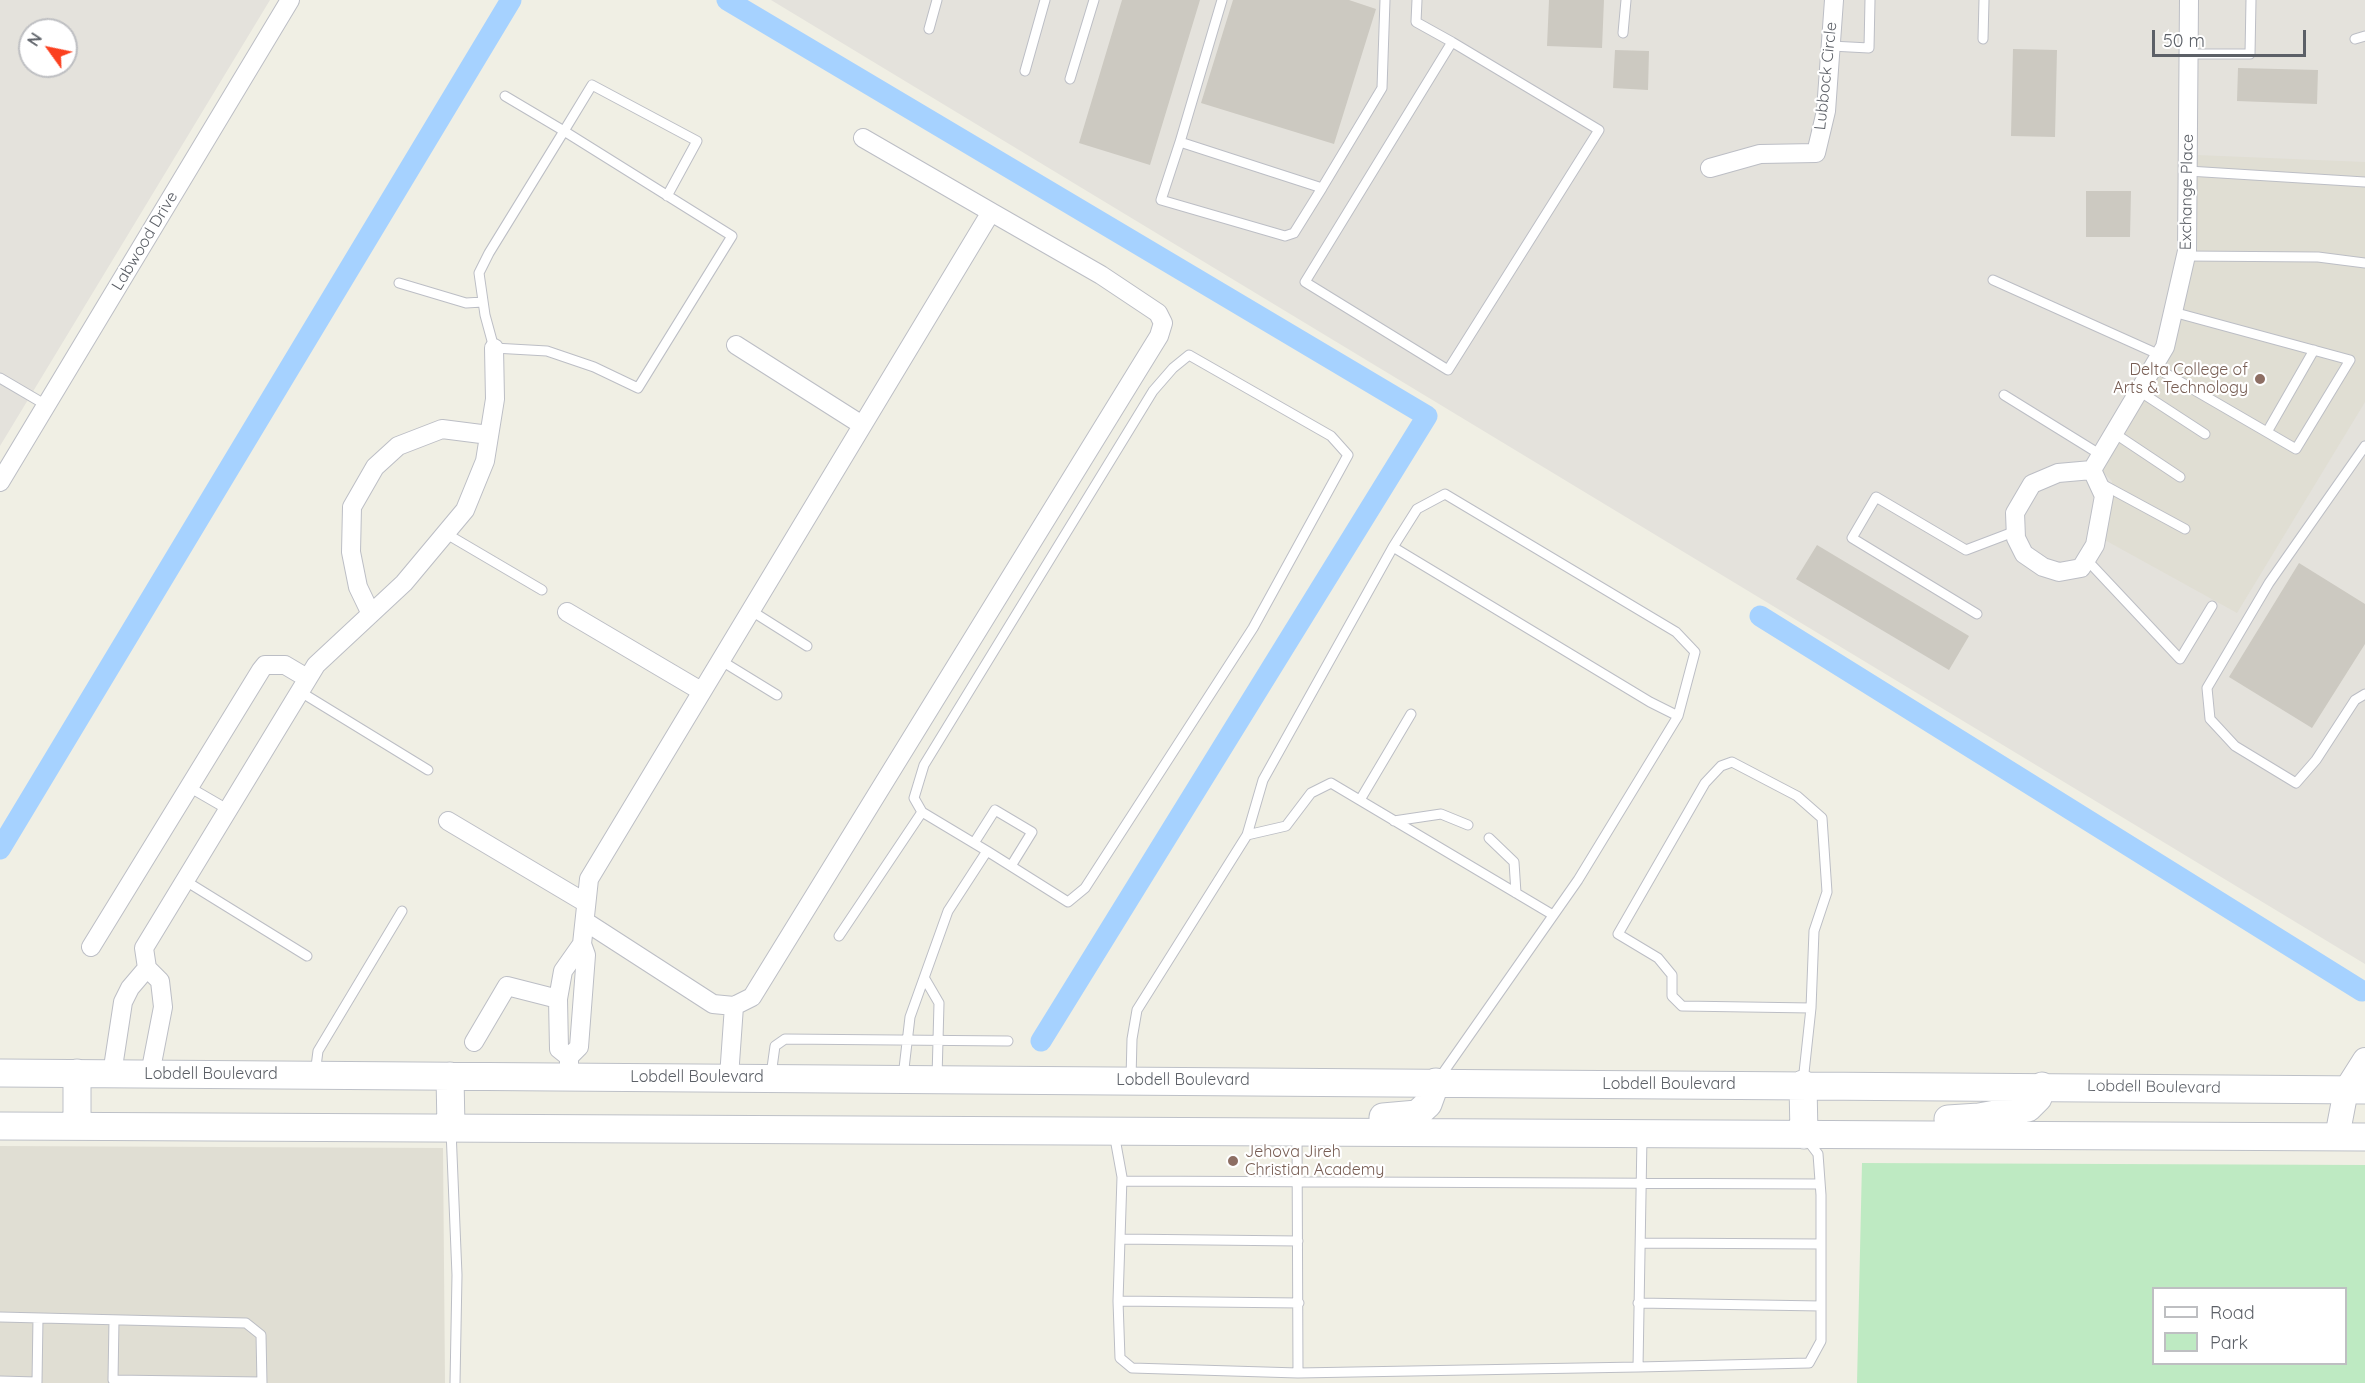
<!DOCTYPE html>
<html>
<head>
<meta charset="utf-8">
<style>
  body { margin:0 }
  #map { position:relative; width:2365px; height:1383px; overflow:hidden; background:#f0efe4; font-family:Quicksand,sans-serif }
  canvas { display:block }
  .legend { position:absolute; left:2152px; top:1287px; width:195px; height:78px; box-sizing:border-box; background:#fff; border:2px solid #bebfc2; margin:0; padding:8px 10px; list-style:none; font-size:18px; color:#5c6067 }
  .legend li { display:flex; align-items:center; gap:12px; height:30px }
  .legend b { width:30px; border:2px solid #bebfc2 }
  .north { position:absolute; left:18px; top:18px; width:60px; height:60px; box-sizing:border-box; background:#fff; border:2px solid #bebfc2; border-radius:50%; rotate:303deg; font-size:16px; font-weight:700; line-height:24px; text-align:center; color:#5c6067 }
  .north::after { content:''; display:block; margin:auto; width:21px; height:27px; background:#fb401f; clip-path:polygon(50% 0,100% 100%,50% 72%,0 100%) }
  .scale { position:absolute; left:2152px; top:30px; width:154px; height:27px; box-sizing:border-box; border:3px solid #5c6067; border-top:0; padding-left:8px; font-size:18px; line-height:21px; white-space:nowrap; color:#5c6067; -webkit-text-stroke:4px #fff; paint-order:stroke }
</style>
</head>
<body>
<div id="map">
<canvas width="2365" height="1383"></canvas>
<ul class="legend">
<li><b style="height:8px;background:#fff"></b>Road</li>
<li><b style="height:16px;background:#beeac2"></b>Park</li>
</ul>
<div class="north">N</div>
<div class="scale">50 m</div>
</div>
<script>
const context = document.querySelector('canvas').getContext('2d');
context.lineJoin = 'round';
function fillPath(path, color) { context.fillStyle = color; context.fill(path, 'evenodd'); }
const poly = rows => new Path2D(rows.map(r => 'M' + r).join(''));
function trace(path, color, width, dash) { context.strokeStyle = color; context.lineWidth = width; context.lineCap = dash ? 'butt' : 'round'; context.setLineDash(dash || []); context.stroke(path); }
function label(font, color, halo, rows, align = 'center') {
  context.font = font + ' Quicksand,sans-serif'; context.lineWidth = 4.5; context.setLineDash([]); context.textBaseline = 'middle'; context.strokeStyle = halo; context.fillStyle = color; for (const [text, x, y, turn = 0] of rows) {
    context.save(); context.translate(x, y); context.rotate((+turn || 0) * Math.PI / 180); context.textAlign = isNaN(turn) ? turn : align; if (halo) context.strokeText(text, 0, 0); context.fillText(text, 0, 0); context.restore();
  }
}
fillPath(poly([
  [0,0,270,0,0,446],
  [30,30,66,30,66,66,30,66],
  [771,0,2365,0,2365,964]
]), '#e4e2dc');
fillPath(poly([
  [2197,155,2365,162,2365,402,2237,613,2103,539,2112,481,2102,471,2168,356,2196,247],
  [0,1146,443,1148,445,1383,0,1383]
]), '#e0ded3');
fillPath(poly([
  [1862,1163,2365,1165,2365,1383,1857,1383],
  [2154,1288,2346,1288,2346,1364,2154,1364]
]), '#beeac2');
trace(poly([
  [727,0,1427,416,1041,1041],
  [1760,616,2362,991],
  [0,849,511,0]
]), '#a6d2ff', 21);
fillPath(poly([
  [1122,0,1200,0,1150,165,1079,143],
  [1233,0,1349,0,1376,9,1334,144,1201,103],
  [1549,0,1604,0,1602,48,1547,46],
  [2013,49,2057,50,2055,137,2011,136],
  [1615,50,1649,51,1648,90,1613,88],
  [2238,68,2318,70,2317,104,2237,101],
  [2086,191,2131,191,2130,237,2086,237],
  [1817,545,1969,636,1949,670,1796,579],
  [2299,563,2365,604,2365,644,2312,728,2229,677]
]), '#ccc9c1');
const service = poly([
  [1222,0,1180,142,1322,188,1382,88,1385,0],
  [1417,0,1416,22,1452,42,1599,130,1448,370,1305,282,1452,42],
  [929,29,937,0],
  [1623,33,1626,0],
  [1983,39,1984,0],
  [2355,39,2365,36],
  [1831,46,1869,48,1870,0],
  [2189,54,2250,54,2251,0],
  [1025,71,1045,0],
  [1070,79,1094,0],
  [505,96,564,131,732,236,638,388,594,367,547,351,494,348,485,315,479,273,489,253,564,131,592,85,697,141,667,196],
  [1180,142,1161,200,1285,236,1294,233,1322,188],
  [2188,171,2365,182],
  [2186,256,2318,257,2365,263],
  [1993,280,2160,355],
  [399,283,466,303,483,302],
  [2153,366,2296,449,2350,360,2173,312],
  [0,378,46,405],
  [2139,391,2205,434],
  [2004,395,2101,455],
  [2267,432,2314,350],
  [2114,433,2180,477],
  [2365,446,2269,583,2207,688,2210,719,2235,746,2296,783,2316,760,2355,700,2365,694],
  [2100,483,2185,529],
  [445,533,542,590],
  [1393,547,1417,509,1445,494,1676,632,1695,652,1678,716],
  [2086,559,2180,659,2212,606],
  [750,610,807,646],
  [1977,614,1852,538,1876,497,1966,550,2016,531],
  [720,660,777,695],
  [299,691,428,770],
  [189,787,227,809],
  [1360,800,1411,714],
  [1394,821,1441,814,1468,825],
  [1247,835,1286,826,1311,793,1331,783,1553,915],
  [1489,838,1514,862,1516,893],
  [974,843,995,810,1032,832,1011,866],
  [184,880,307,956],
  [839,936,922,812],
  [925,979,939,1003,937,1078],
  [315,1074,318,1051,402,911],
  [771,1075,775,1046,785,1039,1008,1041],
  [903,1077,910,1017,948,911,987,851,1068,902,1085,888,1253,628,1348,455,1331,436,1189,355,1173,368,1153,391,924,765,914,798,922,812,987,851],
  [1131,1079,1132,1039,1137,1010,1247,835,1263,780,1393,547,1650,702,1678,716,1578,880,1438,1080],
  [1803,1082,1811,1008,1814,931,1827,892,1822,818,1797,796,1732,762,1721,766,1705,783,1618,934,1658,958,1672,975,1672,996,1682,1006,1811,1008],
  [451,1130,457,1275,455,1383],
  [1114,1133,1122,1177,1118,1301,1120,1358,1132,1368,1298,1373,1297,1134],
  [1642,1137,1638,1367,1809,1363,1821,1341,1821,1195,1818,1154,1806,1138],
  [1122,1181,1820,1184],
  [1120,1239,1298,1241],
  [1641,1243,1821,1244],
  [1118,1301,1299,1303],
  [1638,1303,1821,1306],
  [0,1317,246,1323,261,1335,262,1383],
  [114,1320,113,1380,262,1382],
  [1298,1373,1638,1367],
  [0,1381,37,1382,38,1318]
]);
const minor = poly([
  [1710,168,1760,154,1816,153,1826,111,1834,0],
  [736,345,862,425],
  [2092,470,2165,347,2187,251,2189,0],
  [2092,470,2104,496,2095,545,2081,568,2059,572,2043,567,2024,554,2016,538,2015,513,2032,484,2058,473,2092,470],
  [0,482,290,0],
  [370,612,358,587,351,552,352,507,375,467,398,446,442,429,489,435],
  [567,612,701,691],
  [448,821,586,903],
  [586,922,713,1004,734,1006,752,997,1159,336,1163,323,1158,313,1101,275,991,212],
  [582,944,589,879,991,212,863,138],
  [91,947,261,670,265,665,285,665,307,678],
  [474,1042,507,986,558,999],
  [112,1074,123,1002,130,988,147,968],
  [150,1074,163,1007,160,981,147,968,144,948,316,665,404,583,465,510,485,461,495,399,494,348],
  [569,1076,569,1057,579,1047,586,955,582,944,563,971,558,999,559,1049,569,1057],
  [729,1077,734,1006]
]);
const tertiary = poly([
  [2337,1137,2346,1090,2365,1060]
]);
const secondary = poly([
  [0,1073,2365,1090],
  [77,1073,77,1126],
  [450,1076,451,1128],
  [1803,1084,1804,1135],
  [1383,1117,1417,1114,1428,1104,1436,1082],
  [1948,1119,1979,1117,2028,1108,2038,1098,2042,1086],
  [0,1126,2365,1137]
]);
trace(service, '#bcbec5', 11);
trace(minor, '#bcbec5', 20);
trace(tertiary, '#bcbec5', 26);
trace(secondary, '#bdc0c7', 29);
trace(service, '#fff', 9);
trace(minor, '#fff', 18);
trace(tertiary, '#fff', 24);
trace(secondary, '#fff', 27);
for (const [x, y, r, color] of [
  [2260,379,6,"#8d6e63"],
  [1233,1161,6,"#8d6e63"]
]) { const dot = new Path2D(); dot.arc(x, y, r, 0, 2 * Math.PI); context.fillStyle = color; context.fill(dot); trace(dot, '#fff', 2); }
label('16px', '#5c6067', '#fff', [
  ["Lubbock Circle",1826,76,-84],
  ["Exchange Place",2187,192,-89],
  ["Labwood Drive",145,241,-59],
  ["Lobdell Boulevard",211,1074],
  ["Lobdell Boulevard",697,1077],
  ["Lobdell Boulevard",1183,1080],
  ["Lobdell Boulevard",1669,1084],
  ["Lobdell Boulevard",2154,1087,1]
]);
label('16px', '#785e54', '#fff', [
  ["Delta College of",2248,370],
  ["Arts & Technology",2248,388],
  ["Jehova Jireh",1245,1152,"left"],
  ["Christian Academy",1245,1170,"left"]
], 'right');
</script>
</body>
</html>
